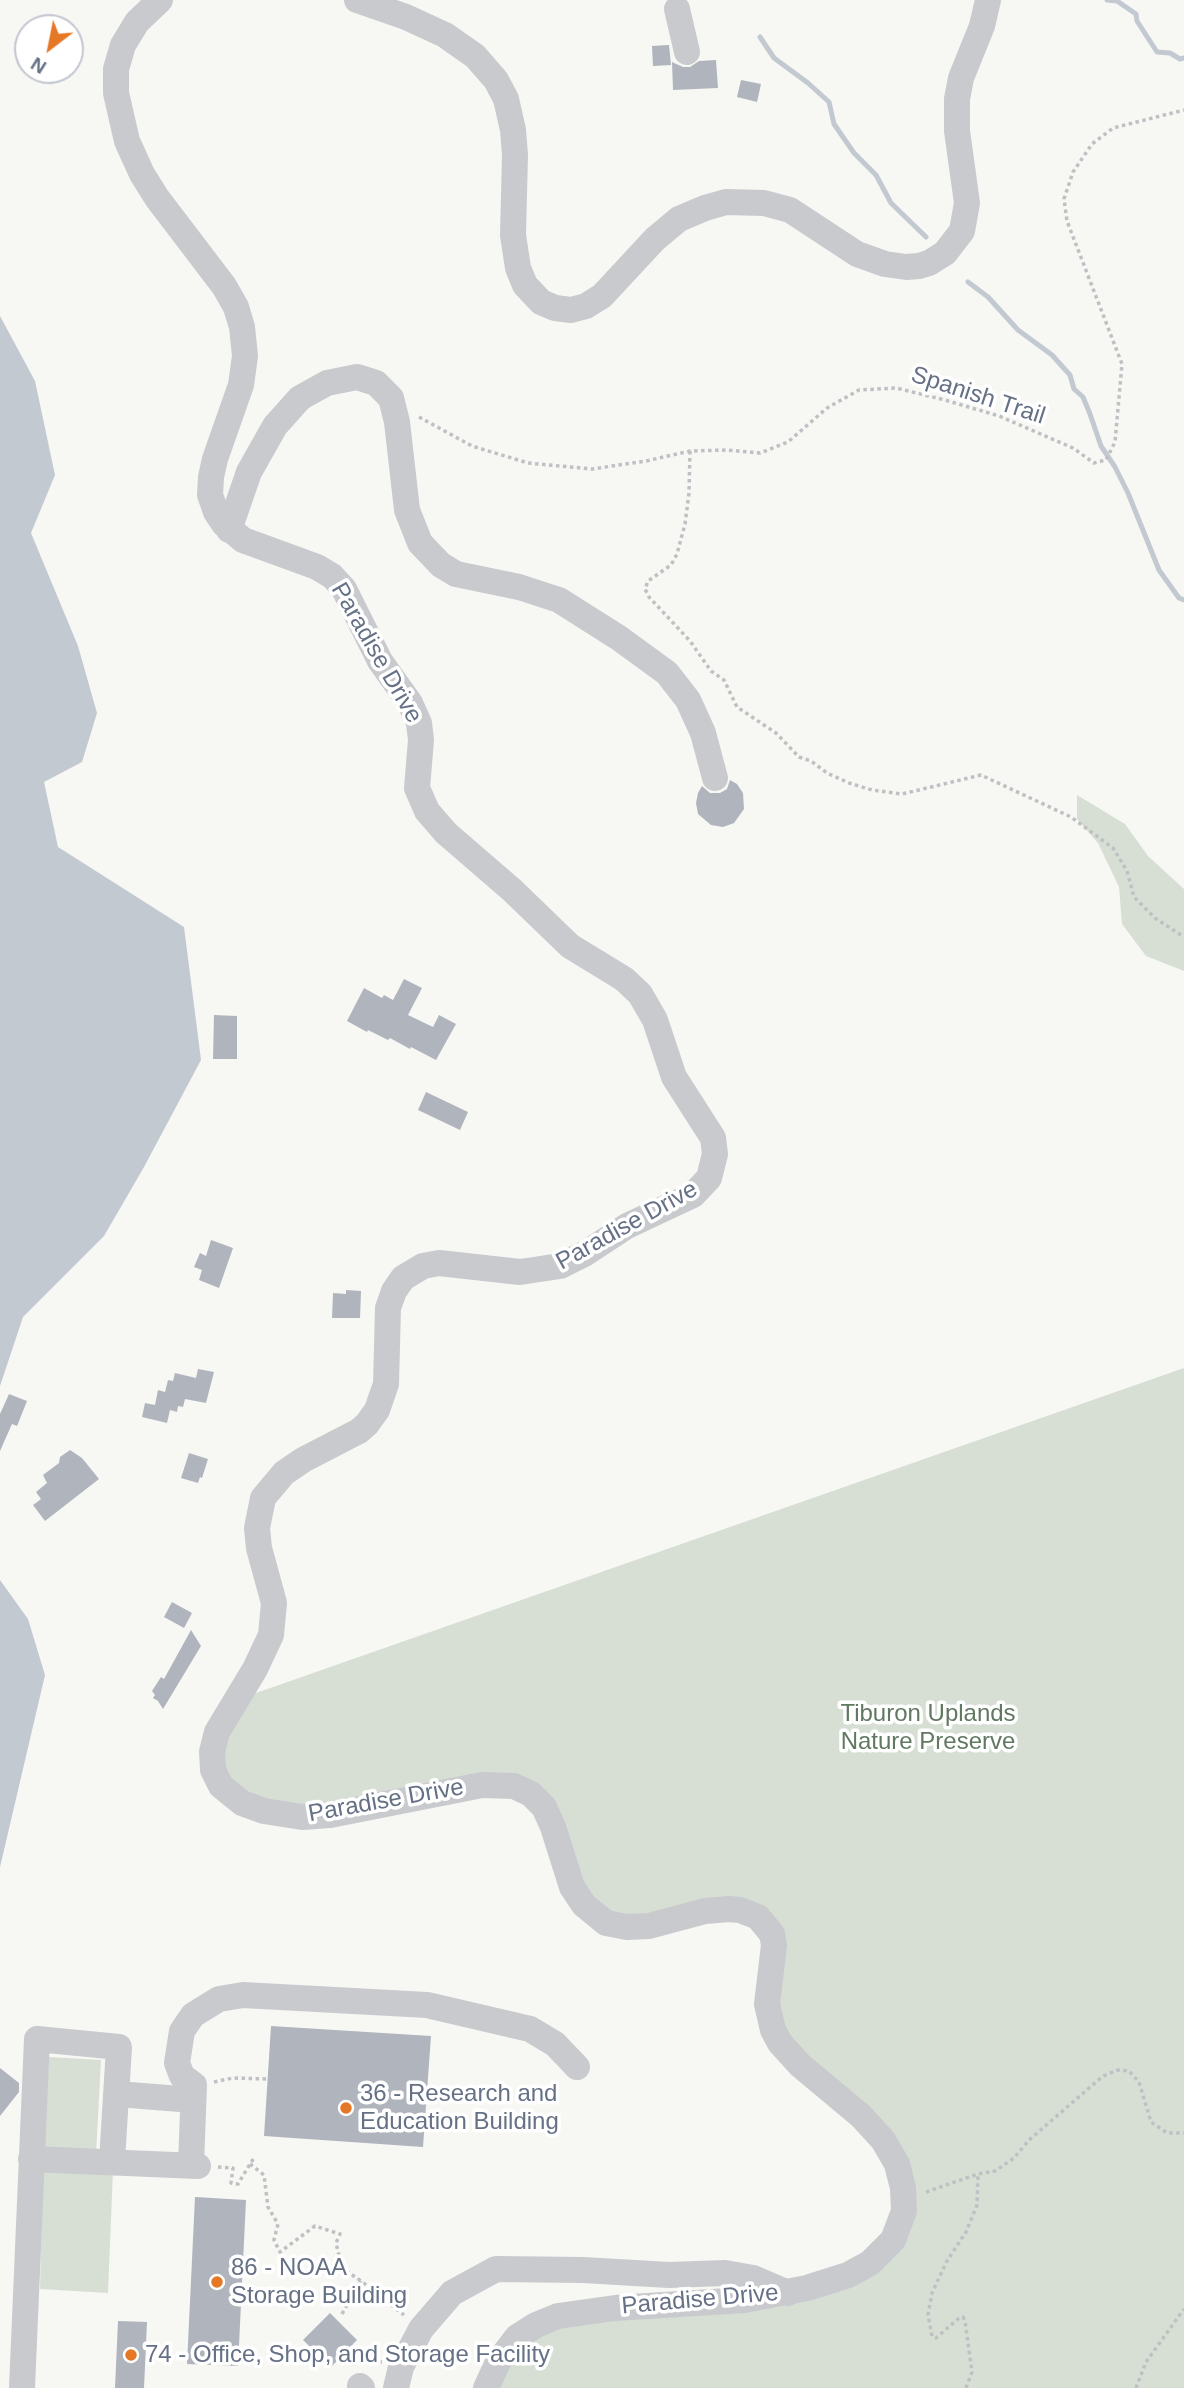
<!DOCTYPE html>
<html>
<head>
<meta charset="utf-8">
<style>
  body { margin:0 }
  #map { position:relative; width:1184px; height:2388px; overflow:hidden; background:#f7f7f4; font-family:Arial,sans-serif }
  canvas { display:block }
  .north { position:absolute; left:14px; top:14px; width:70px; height:70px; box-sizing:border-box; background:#fff; border:2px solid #c2c6cf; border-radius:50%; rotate:212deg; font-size:19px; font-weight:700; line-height:28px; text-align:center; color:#667186 }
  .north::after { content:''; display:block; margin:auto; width:24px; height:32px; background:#e57827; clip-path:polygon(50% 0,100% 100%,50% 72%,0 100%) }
</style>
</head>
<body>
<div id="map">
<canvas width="1184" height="2388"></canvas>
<div class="north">N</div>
</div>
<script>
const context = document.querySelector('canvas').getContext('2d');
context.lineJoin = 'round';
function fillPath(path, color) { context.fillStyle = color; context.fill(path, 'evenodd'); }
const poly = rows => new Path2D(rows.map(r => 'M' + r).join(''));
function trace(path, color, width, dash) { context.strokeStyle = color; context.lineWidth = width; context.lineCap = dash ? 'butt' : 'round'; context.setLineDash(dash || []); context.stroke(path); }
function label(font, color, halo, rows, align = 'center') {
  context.font = font + ' Arial,sans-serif'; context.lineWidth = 7; context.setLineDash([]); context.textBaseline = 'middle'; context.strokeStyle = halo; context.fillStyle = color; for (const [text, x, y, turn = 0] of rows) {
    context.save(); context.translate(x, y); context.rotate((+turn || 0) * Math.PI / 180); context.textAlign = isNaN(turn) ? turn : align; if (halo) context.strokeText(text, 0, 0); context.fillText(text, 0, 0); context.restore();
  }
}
fillPath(poly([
  [1077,795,1125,824,1148,856,1184,889,1184,971,1146,956,1122,924,1119,887,1098,843,1077,819],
  [1184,1368,1184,2388,486,2388,525,2331,701,2304,879,2256,901,2176,800,2065,768,1989,758,1917,606,1923,522,1789,302,1817,216,1779,236,1700],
  [49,2057,101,2060,96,2155,44,2152],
  [43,2168,113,2170,108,2293,40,2289]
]), '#d7dfd5');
fillPath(poly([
  [0,316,35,381,55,475,31,533,78,646,97,713,82,762,44,782,58,847,184,927,201,1060,144,1167,104,1236,23,1317,0,1386],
  [0,1580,28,1619,45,1675,0,1867]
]), '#c2c9d0');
trace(poly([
  [1107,0,1117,1,1136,14,1137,21,1157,52,1170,53,1180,59,1184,58],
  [760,37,774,58,808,83,829,102,834,124,854,153,876,175,891,203,926,237],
  [968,282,988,297,1018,330,1052,355,1070,375,1074,389,1083,397,1090,414,1101,446,1115,467,1128,493,1159,570,1179,598,1184,600]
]), '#c2c9d0', 5);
fillPath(poly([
  [669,45,671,65,653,66,652,46],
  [716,60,718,88,673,90,672,62,683,67,690,67,699,61],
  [741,80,761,84,757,102,737,97],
  [730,780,737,784,743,793,744,809,734,823,723,827,711,825,698,814,696,803,698,793,702,786,710,793,720,793,727,789],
  [404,979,422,988,408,1015,433,1027,439,1015,456,1024,436,1060,411,1047,410,1049,390,1038,388,1040,368,1030,367,1032,347,1021,364,988,382,998,384,995,393,1000],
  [214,1015,237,1016,237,1059,213,1059],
  [426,1092,468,1112,460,1130,418,1110],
  [211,1240,233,1248,219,1288,199,1280,202,1270,194,1267,200,1253,206,1256],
  [346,1290,361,1291,360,1318,332,1318,333,1293,346,1294],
  [198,1369,214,1372,206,1403,185,1399,183,1407,178,1406,177,1412,170,1410,167,1423,142,1417,145,1403,155,1405,158,1390,165,1392,168,1380,173,1381,175,1373,196,1378],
  [9,1394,27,1401,17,1426,12,1424,0,1451,0,1414],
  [70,1450,82,1458,99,1479,45,1521,33,1505,41,1499,36,1492,47,1483,43,1475,59,1463,60,1457],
  [189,1453,208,1459,202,1478,200,1477,198,1483,181,1478],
  [172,1602,192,1613,184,1628,164,1617],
  [191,1630,201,1646,163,1709,158,1701,153,1698,155,1695,152,1691,161,1677,164,1679],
  [271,2026,431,2036,423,2147,264,2136],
  [0,2068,19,2083,19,2092,0,2116],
  [195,2197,246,2200,238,2366,187,2364],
  [330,2313,357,2340,331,2367,303,2340],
  [118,2321,147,2322,144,2388,115,2388]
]), '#b0b5bd');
trace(poly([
  [419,417,472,446,528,463,592,469,646,461,690,451,727,450,760,453,788,442,827,408,859,390,896,388,945,400,999,416,1073,448,1094,463,1106,460,1115,442,1122,364,1067,221,1064,199,1073,172,1092,144,1113,128,1184,110],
  [690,451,689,493,685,524,677,554,671,565,648,581,645,589,649,597,690,641,711,671,724,680,737,707,776,733,799,757,811,761,827,773,849,783,872,790,902,794,981,775,1071,817,1113,848,1127,871,1134,897,1155,918,1184,937],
  [214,2082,233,2078,268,2079],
  [250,2164,264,2175,268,2207,278,2224,274,2240,280,2252,315,2226,340,2234,336,2243,342,2268,361,2281,404,2315],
  [218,2167,233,2168,231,2183,238,2184,255,2156],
  [926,2192,978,2174,995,2171,1014,2158,1029,2140,1103,2076,1118,2070,1129,2071,1139,2082,1151,2122,1167,2133,1184,2133],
  [342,2314,361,2281],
  [343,2354,354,2364,368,2361,382,2362],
  [966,2388,972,2372,965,2321,963,2317,958,2319,936,2338,932,2336,928,2315,932,2293,947,2261,966,2232,977,2205,978,2174],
  [1136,2388,1146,2362,1184,2309]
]), '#bfc0c3', 3.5, [3.5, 3.5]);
trace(poly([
  [160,0,137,22,123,45,116,69,116,93,127,141,142,174,157,198,224,286,236,307,242,327,245,356,241,385,215,459,211,477,210,495,216,512,224,524,243,540,317,567,332,576,344,589,380,661,410,703,419,723,421,740,417,788,427,811,446,833,512,890,570,946,624,979,640,994,655,1020,674,1077,713,1138,715,1154,709,1178,693,1195,627,1226,586,1253,560,1266,520,1272,439,1263,423,1266,403,1278,394,1291,388,1308,386,1384,377,1410,367,1424,359,1431,303,1460,284,1473,263,1498,257,1528,259,1548,274,1603,271,1635,255,1669,217,1732,212,1752,213,1770,221,1786,242,1803,264,1811,302,1817,330,1815,482,1785,514,1786,531,1794,544,1807,553,1827,572,1887,584,1905,606,1923,627,1927,649,1926,705,1911,729,1909,740,1910,758,1917,772,1934,774,1945,767,2004,773,2030,780,2043,800,2065,861,2116,883,2140,897,2164,903,2188,904,2211,893,2240,870,2263,848,2275,807,2288,744,2300,615,2308,558,2316,536,2325,517,2337,498,2362,486,2388],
  [357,0,406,17,445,35,475,56,496,80,506,99,513,130,515,155,513,235,518,268,525,285,541,302,555,308,571,310,586,306,602,296,655,239,679,219,705,208,726,202,764,203,790,210,857,254,885,264,906,267,919,266,929,263,945,253,962,231,967,203,957,131,957,99,961,78,982,26,988,0],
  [677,9,687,52],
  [229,530,249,472,275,426,300,398,327,383,357,377,376,383,391,398,397,422,407,510,420,543,441,565,456,574,519,587,559,600,619,638,667,673,688,700,703,733,715,778],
  [117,2094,193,2100],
  [31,2159,198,2166],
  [191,2165,194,2085,182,2076,177,2063,182,2031,193,2015,219,1999,243,1995,427,2005,530,2029,555,2044,577,2067],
  [360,2386,362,2388],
  [22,2388,37,2039,119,2047,112,2161],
  [396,2388,401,2367,421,2329,452,2293,496,2269,583,2270,669,2275,725,2273,753,2278,788,2293]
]), '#c8cace', 26);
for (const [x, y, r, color] of [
  [346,2108,7,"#e57827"],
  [217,2282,7,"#e57827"],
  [131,2355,7,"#e57827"]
]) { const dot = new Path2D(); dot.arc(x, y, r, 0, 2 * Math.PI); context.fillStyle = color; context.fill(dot); trace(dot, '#fff', 2.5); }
label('24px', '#667186', '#fff', [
  ["Spanish Trail",978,396,18],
  ["Paradise Drive",376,653,60],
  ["Paradise Drive",627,1226,-29],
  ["Paradise Drive",386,1801,-10],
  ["Paradise Drive",700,2300,-5]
]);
label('24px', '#617861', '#fff', [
  ["Tiburon Uplands",928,1714],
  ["Nature Preserve",928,1742]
]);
label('24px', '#667186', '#fff', [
  ["36 - Research and",360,2094],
  ["Education Building",360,2122],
  ["86 - NOAA",231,2268],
  ["Storage Building",231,2296],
  ["74 - Office, Shop, and Storage Facility",145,2355]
], 'left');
</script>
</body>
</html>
